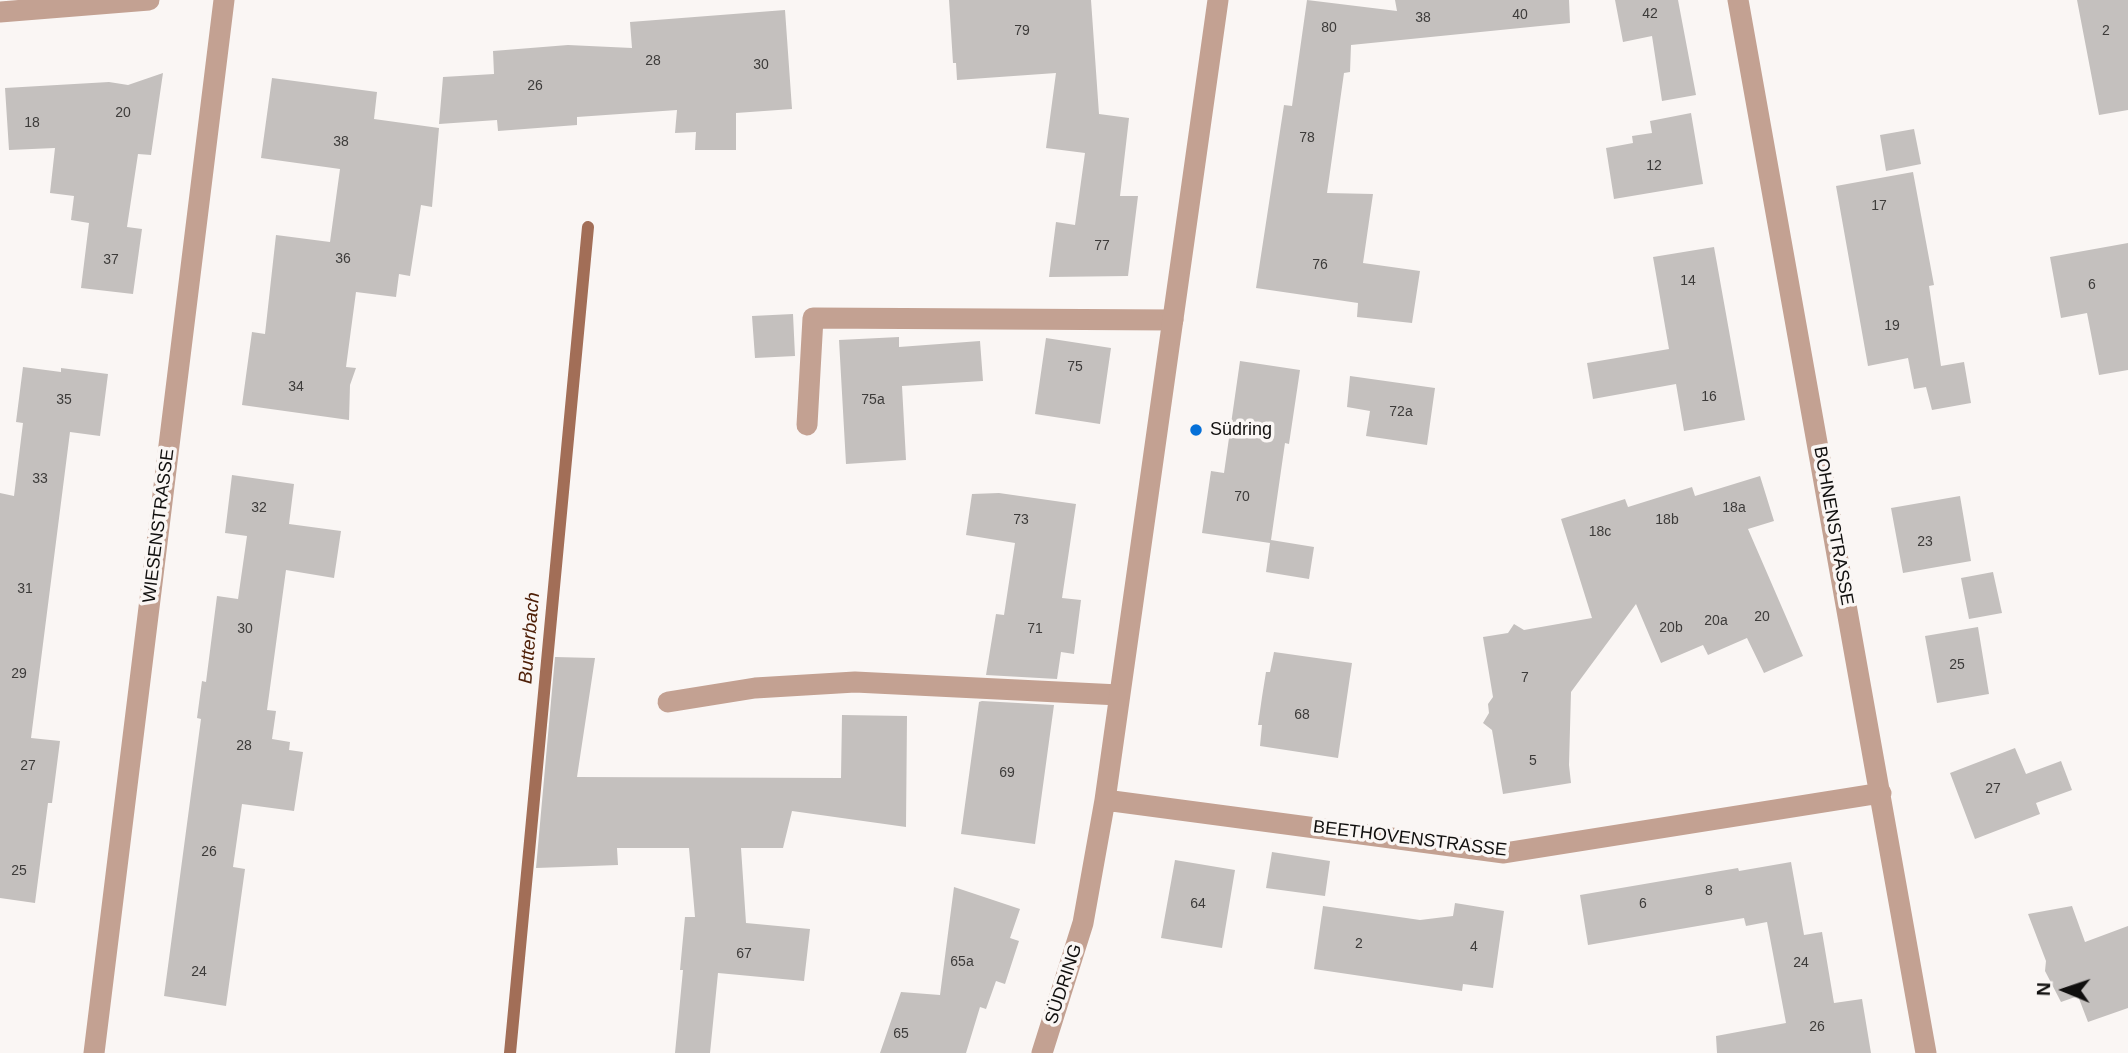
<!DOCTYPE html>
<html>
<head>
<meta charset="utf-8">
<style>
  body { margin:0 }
  #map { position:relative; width:2128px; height:1053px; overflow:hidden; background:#faf6f4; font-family:Helvetica,sans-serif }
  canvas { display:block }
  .north { position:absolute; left:2030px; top:955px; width:70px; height:70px; -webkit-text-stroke:5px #faf6f4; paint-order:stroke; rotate:272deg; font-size:19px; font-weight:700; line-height:28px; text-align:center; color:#100f0e }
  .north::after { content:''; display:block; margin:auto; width:24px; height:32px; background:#100f0e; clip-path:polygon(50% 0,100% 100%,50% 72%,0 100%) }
</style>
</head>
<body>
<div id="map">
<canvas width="2128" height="1053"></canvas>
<div class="north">N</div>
</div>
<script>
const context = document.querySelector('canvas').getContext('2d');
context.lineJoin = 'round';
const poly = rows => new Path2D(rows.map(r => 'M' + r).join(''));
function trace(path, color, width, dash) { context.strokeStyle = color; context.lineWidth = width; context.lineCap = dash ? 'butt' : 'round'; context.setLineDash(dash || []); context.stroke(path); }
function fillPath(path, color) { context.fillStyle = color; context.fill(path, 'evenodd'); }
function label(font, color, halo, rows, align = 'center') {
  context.font = font + ' Helvetica,sans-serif'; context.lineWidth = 7; context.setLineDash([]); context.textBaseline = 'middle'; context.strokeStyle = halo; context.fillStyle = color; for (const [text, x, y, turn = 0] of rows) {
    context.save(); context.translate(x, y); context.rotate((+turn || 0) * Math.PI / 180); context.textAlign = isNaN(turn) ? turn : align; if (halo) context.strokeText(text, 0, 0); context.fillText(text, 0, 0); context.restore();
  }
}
trace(poly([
  [510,1053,588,227]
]), '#a26e57', 12);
fillPath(poly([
  [949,0,1091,0,1099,114,1129,118,1120,196,1138,196,1128,276,1049,277,1056,222,1075,225,1085,153,1046,148,1056,73,957,80,956,63,953,63],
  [1307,0,1397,11,1395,0,1569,0,1570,23,1351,45,1350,72,1344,73,1327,193,1373,194,1363,263,1420,271,1412,323,1357,317,1358,303,1256,288,1284,105,1292,106],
  [1615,0,1678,0,1696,95,1662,101,1652,36,1623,42],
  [2077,0,2128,0,2128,110,2099,115],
  [785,10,792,109,736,113,736,150,695,150,696,132,675,133,677,110,577,117,577,125,498,131,497,120,439,124,443,77,494,74,493,51,568,45,632,48,630,22],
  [163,73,151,155,138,154,127,227,142,229,133,294,81,288,89,223,71,220,74,196,50,193,55,148,9,150,5,88,109,82,128,85],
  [272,78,377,92,374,119,439,128,432,207,421,205,410,276,399,274,396,297,356,292,346,367,356,368,350,385,349,420,242,405,252,332,265,334,276,235,330,242,340,169,261,158],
  [1691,113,1703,184,1614,199,1606,148,1633,143,1632,136,1652,133,1650,121],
  [1914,129,1921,164,1886,171,1880,135],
  [1913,172,1934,285,1929,286,1941,366,1964,362,1971,403,1932,410,1926,387,1914,389,1908,358,1868,366,1836,186],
  [2128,243,2128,370,2099,375,2087,313,2061,318,2050,257],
  [1714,247,1745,420,1684,431,1676,384,1593,399,1587,363,1669,349,1653,257],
  [793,314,795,356,755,358,752,316],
  [899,337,899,347,980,341,983,381,902,386,906,460,846,464,839,340],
  [1046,338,1111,348,1100,424,1035,414],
  [1240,361,1300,370,1289,444,1285,443,1271,540,1314,547,1309,579,1266,572,1270,543,1202,533,1211,471,1224,473],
  [23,367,61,372,61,368,108,374,100,436,70,432,31,738,60,741,52,803,48,803,35,903,0,898,0,493,14,496,23,423,16,422],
  [1350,376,1435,388,1427,445,1366,436,1370,411,1347,407],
  [232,475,294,484,289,524,341,531,334,578,286,570,267,710,276,711,272,739,290,742,289,750,303,752,294,811,242,804,233,867,245,869,226,1006,164,996,201,719,197,718,202,681,206,682,217,596,238,599,247,536,225,533],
  [1760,476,1774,521,1748,529,1803,656,1764,673,1747,638,1708,655,1703,645,1661,663,1636,604,1571,692,1569,765,1571,783,1503,794,1492,730,1483,723,1489,713,1488,704,1493,697,1483,637,1508,633,1514,624,1524,630,1592,618,1561,519,1625,499,1628,507,1692,487,1695,496],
  [999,493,1076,504,1062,598,1081,600,1074,654,1061,652,1057,679,986,675,996,614,1004,615,1015,543,966,535,972,494],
  [1960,496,1971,561,1903,573,1891,508],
  [1993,572,2002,613,1969,619,1961,578],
  [1978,627,1989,694,1937,703,1925,636],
  [1274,652,1352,663,1338,758,1260,746,1262,725,1258,725,1262,697,1266,672,1270,672],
  [555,657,595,658,577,777,841,778,842,715,907,716,906,827,792,811,783,848,741,848,746,923,810,929,804,981,718,973,710,1053,675,1053,683,970,680,970,685,917,695,917,689,848,617,848,618,865,536,868],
  [982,701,1054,705,1035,844,961,834,979,702],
  [2015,748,2026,774,2061,761,2072,790,2036,803,2040,814,1975,839,1950,773],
  [1272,852,1330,861,1325,896,1266,888],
  [1175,860,1235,870,1222,948,1161,938],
  [1791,862,1804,935,1822,932,1834,1003,1862,999,1871,1053,1717,1053,1716,1036,1786,1023,1767,922,1746,926,1744,918,1588,945,1580,895,1738,868,1739,871],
  [954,887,1020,909,1010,938,1019,941,1005,984,996,981,986,1009,980,1007,966,1053,880,1053,901,992,940,995],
  [1455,903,1504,911,1493,988,1463,984,1462,991,1314,969,1323,906,1420,920,1453,916],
  [2072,906,2085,942,2128,926,2128,1008,2088,1022,2078,996,2061,1002,2045,971,2046,961,2028,914]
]), '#c4c0be');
trace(poly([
  [807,425,813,318,1173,320],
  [668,702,755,688,855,682,1119,695]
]), '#c3a192', 21);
trace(poly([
  [1738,0,1926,1053],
  [0,12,149,0],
  [1105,800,1504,853,1881,793],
  [94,1053,224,0],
  [1042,1053,1083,923,1105,800,1218,0]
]), '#c3a192', 21);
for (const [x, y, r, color] of [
  [1196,430,7,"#0570d8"]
]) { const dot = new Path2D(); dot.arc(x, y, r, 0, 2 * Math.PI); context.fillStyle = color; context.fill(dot); trace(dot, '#faf6f4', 2.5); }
label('14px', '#3d3b3a', null, [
  ["42",1650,14],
  ["40",1520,15],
  ["38",1423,18],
  ["80",1329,28],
  ["79",1022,31],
  ["2",2106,31],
  ["28",653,61],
  ["30",761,65],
  ["26",535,86],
  ["20",123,113],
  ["18",32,123],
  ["78",1307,138],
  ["38",341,142],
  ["12",1654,166],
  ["17",1879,206],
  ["77",1102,246],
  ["36",343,259],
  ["37",111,260],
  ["76",1320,265],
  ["14",1688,281],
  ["6",2092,285],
  ["19",1892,326],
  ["75",1075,367],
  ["34",296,387],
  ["16",1709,397],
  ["35",64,400],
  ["75a",873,400],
  ["72a",1401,412],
  ["33",40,479],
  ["70",1242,497],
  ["32",259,508],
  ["18a",1734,508],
  ["73",1021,520],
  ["18b",1667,520],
  ["18c",1600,532],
  ["23",1925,542],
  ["31",25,589],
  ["20",1762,617],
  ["20a",1716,621],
  ["20b",1671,628],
  ["30",245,629],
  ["71",1035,629],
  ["25",1957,665],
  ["29",19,674],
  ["7",1525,678],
  ["68",1302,715],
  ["28",244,746],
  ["5",1533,761],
  ["27",28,766],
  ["69",1007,773],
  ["27",1993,789],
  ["26",209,852],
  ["25",19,871],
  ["8",1709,891],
  ["64",1198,904],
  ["6",1643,904],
  ["2",1359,944],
  ["4",1474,947],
  ["67",744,954],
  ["65a",962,962],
  ["24",1801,963],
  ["24",199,972],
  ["26",1817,1027],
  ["65",901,1034]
]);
label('18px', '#100f0e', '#faf6f4', [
  ["Südring",1210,430]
], 'left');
label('18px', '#100f0e', '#faf6f4', [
  ["WIESENSTRASSE",159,526,-83],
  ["BOHNENSTRASSE",1833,526,80],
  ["BEETHOVENSTRASSE",1410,839,7],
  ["SÜDRING",1064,984,-72]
]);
label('italic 19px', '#4f2008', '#faf6f4', [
  ["Butterbach",530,638,-85]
]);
</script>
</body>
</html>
